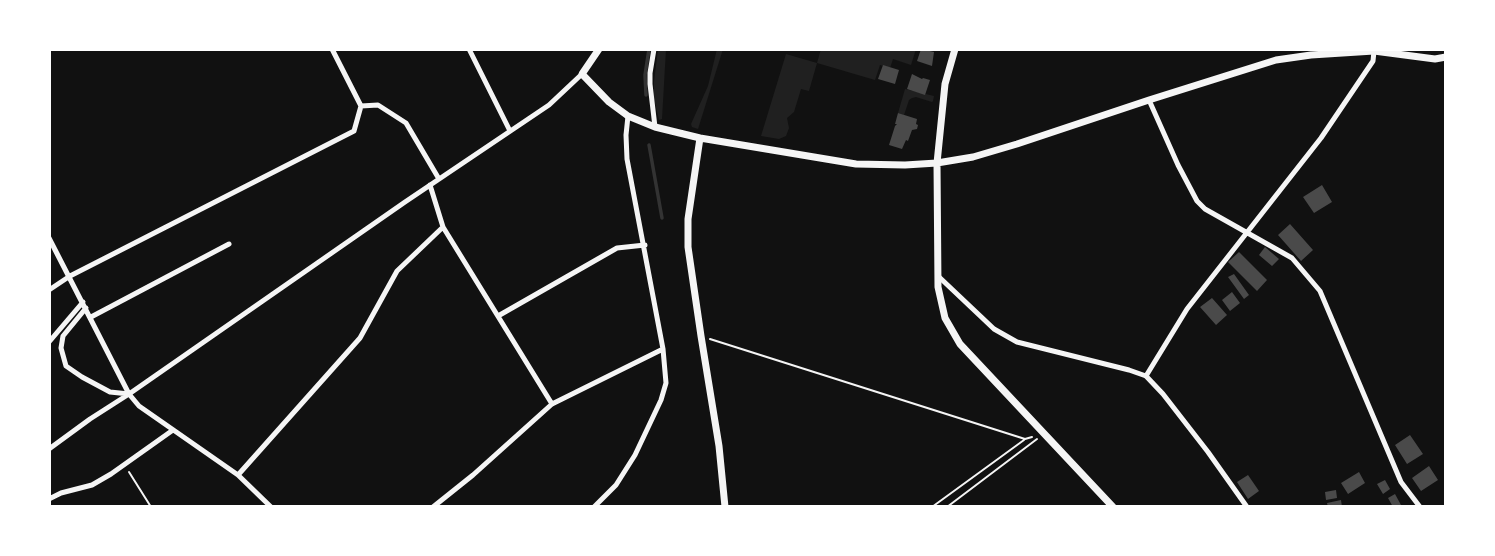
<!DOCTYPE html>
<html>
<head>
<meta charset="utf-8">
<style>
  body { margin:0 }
  #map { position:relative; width:1495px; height:556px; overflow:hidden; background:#111; font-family:"Times New Roman",serif }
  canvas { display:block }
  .frame { position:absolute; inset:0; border:51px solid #fff; pointer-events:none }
</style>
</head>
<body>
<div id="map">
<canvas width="1495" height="556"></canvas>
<div class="frame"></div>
</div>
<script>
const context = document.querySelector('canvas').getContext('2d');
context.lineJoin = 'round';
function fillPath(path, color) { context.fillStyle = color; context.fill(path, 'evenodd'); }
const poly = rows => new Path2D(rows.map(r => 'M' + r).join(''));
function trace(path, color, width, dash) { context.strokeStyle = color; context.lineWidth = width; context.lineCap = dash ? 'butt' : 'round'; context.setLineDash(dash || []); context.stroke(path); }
fillPath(poly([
  [658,49,666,49,662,119,659,120,654,99,654,82],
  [717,49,723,49,698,129,692,127,691,124,708,86],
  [821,49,916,49,911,65,893,59,890,68,880,65,875,80,817,63,809,91,801,89,794,112,787,118,789,128,786,136,779,139,761,136,786,54,817,63],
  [905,89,934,96,933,101,932,102,916,97,912,98,909,100,904,115,898,113]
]), '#202020');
trace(poly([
  [646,95,645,75,649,49],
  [649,145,662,218]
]), '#333', 3.5);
fillPath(poly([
  [921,49,934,52,932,66,917,61],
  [883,65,899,70,895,84,878,79],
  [912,74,922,79,923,78,930,80,925,95,907,89],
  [898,113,917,119,916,124,918,125,917,129,912,130,908,141,906,140,902,149,889,145,895,126,897,124,895,124],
  [1322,185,1332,202,1314,213,1303,197],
  [1290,224,1313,250,1301,261,1278,235],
  [1265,247,1279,259,1272,266,1259,255],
  [1239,252,1267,280,1257,291,1228,262],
  [1234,274,1249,295,1244,299,1228,277],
  [1232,292,1240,303,1230,311,1222,300],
  [1212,298,1227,315,1216,325,1200,307],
  [1410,435,1423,454,1407,464,1395,445],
  [1429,466,1438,480,1421,491,1412,478],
  [1359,472,1365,483,1348,494,1341,483],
  [1248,475,1259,491,1248,499,1237,482],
  [1385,480,1390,489,1383,494,1377,484],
  [1336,490,1337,498,1326,500,1325,492],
  [1395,494,1401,505,1398,507,1393,507,1388,498],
  [1341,500,1342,507,1328,507,1327,503]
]), '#4a4a4a');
trace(poly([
  [710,339,1025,439,1032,437],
  [129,472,151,507],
  [932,507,1024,440],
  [947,507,1037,439]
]), '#f5f5f5', 2);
trace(poly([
  [469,49,510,131],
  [654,49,650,73,650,84,655,127],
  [1149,100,1178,165,1197,201,1205,209,1292,258,1320,291,1401,482,1420,507],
  [361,106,378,105,406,123,439,179],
  [430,185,443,227,552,404],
  [49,238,129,394,139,406,238,475,271,507],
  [938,276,994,329,1017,342,1129,370,1146,376,1163,394,1208,452,1247,507],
  [49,290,70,276,354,131,361,106,332,49],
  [86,308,63,336,61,348,66,366,82,377,110,392,129,394],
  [498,316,617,248,645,245],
  [91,317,229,244],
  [49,342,83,302],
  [1146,376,1187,309,1321,138,1373,61,1374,51],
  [49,449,90,419,129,394,405,202,549,105,582,74],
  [238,475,360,338,397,271,443,227],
  [49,499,61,493,92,485,111,474,173,430],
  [433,507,473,475,552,404,663,349],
  [594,507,616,485,635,455,661,400,666,383,663,349,627,159,626,135,628,116]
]), '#f5f5f5', 5);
trace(poly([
  [599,49,582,74,609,102,628,116,655,127,700,138,856,164,905,165,937,163,973,157,1017,144,1149,100,1276,60,1311,55,1374,51,1435,59,1446,57],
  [955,49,945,84,937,163,938,287,945,318,960,344,1113,507],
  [700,138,688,219,688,247,701,336,719,446,725,507]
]), '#f5f5f5', 7);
</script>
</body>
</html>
